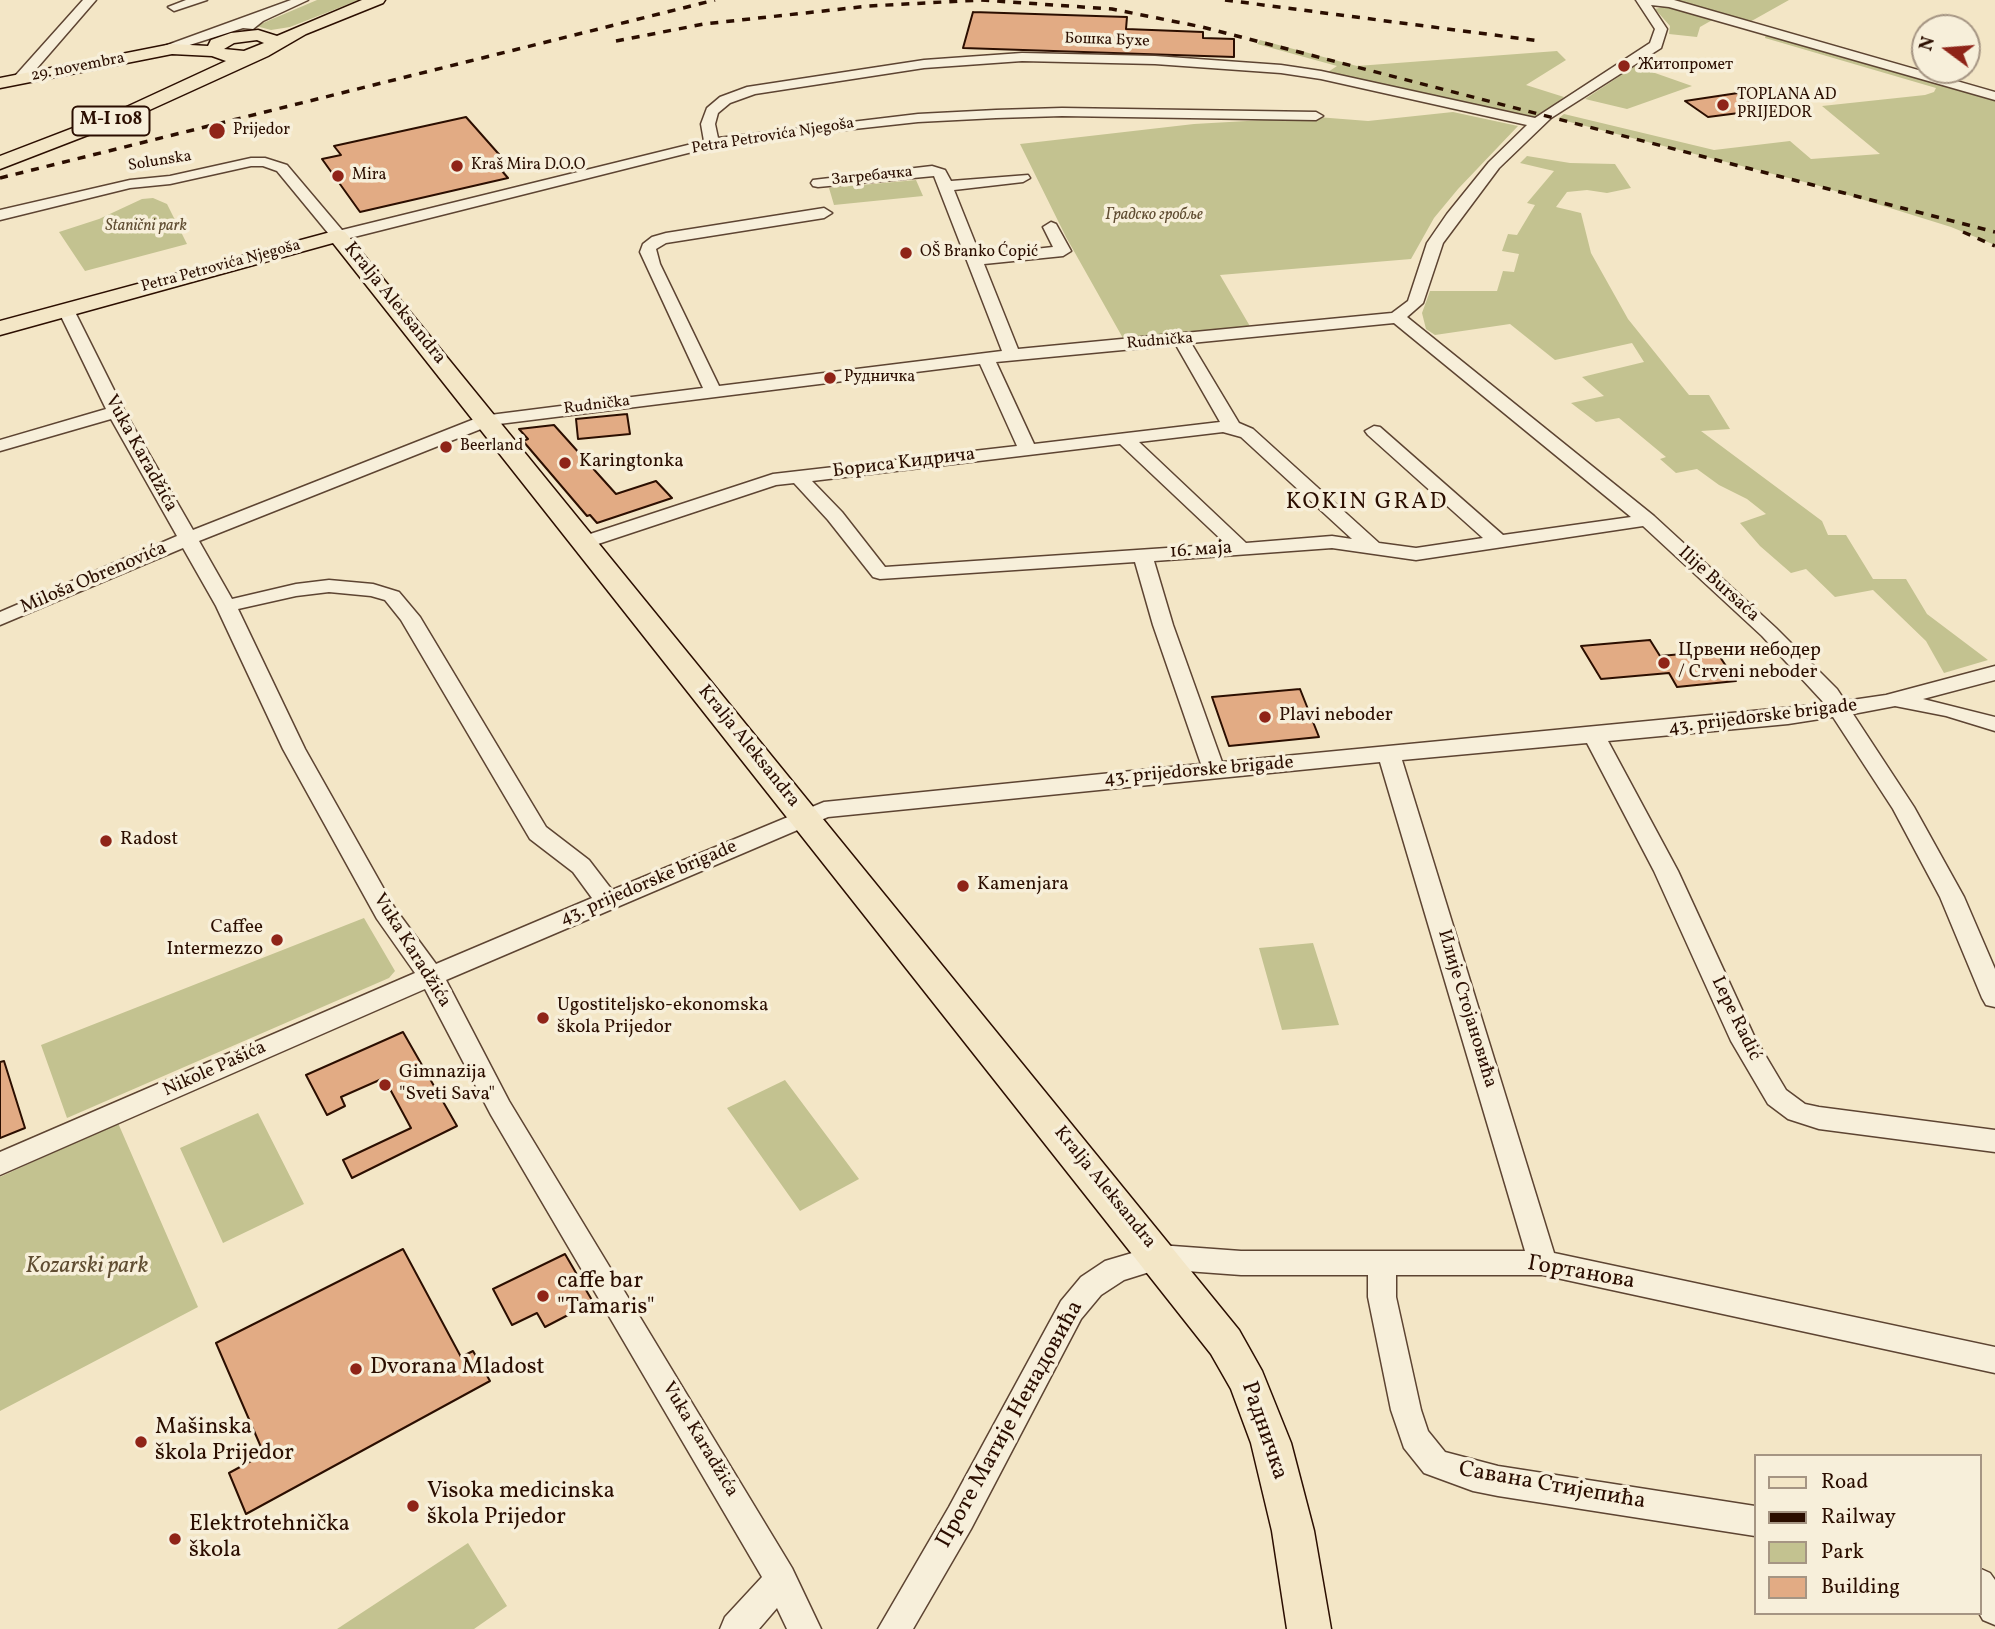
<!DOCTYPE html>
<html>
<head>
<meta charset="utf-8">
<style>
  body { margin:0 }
  #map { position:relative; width:1995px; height:1629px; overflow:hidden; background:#f3e6c6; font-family:Vollkorn,serif }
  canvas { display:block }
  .legend { position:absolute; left:1754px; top:1454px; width:228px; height:161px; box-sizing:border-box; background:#f7efda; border:2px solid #a59583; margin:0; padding:9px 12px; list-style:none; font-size:21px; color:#2b0e00 }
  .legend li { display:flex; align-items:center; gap:14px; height:35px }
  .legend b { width:35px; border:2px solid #a59583 }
  .north { position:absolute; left:1911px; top:14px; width:70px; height:70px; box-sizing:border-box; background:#f7efda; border:2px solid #a59583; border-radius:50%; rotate:286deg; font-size:19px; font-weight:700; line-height:28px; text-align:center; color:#2b0e00 }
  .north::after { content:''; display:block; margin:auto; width:24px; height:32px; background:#8f2418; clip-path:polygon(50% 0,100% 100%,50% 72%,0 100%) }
</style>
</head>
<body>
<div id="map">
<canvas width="1995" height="1629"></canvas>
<ul class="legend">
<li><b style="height:9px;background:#f3e6c6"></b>Road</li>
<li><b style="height:9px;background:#2b0e00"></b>Railway</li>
<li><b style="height:19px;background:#c3c290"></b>Park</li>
<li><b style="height:19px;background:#e2ab84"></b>Building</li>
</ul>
<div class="north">N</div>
</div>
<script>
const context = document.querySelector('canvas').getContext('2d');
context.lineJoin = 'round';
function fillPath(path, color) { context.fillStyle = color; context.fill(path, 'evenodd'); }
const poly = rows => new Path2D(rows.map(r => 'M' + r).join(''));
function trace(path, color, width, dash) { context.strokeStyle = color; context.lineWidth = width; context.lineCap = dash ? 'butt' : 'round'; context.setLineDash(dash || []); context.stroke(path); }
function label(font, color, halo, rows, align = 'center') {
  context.font = font + ' Vollkorn,serif'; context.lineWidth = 7; context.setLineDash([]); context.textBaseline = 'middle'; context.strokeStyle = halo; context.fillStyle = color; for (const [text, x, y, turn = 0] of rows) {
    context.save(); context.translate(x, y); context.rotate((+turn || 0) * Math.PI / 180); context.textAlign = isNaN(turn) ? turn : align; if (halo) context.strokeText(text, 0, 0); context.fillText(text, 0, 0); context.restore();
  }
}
fillPath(poly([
  [317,0,359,0,290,27,271,30,256,26],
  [1665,0,1789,0,1748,23],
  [1667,6,1714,19,1700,27,1697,37,1669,34,1670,26,1655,9],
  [1766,33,1995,99,1995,245,1951,227,1816,185,1558,119,1564,114,1714,150,1790,141,1811,159,1880,154,1822,106,1925,95,1934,92,1936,88,1765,38],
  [1260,40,1357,66,1557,51,1566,60,1526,85,1564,97,1537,118,1508,116,1325,74,1337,66,1257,44],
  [1635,66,1692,86,1627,109,1585,99],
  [1453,112,1518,126,1458,189,1434,218,1411,259,1220,275,1251,328,1124,340,1066,237,1020,144,1194,124,1317,117,1368,121],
  [1527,156,1570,163,1615,164,1631,188,1607,193,1587,190,1567,192,1556,207,1581,213,1591,253,1628,319,1689,395,1709,395,1730,429,1701,431,1822,521,1828,535,1846,535,1873,579,1906,579,1927,614,1988,660,1944,673,1926,641,1873,590,1835,597,1806,569,1791,573,1760,546,1740,523,1766,514,1747,499,1719,485,1697,469,1676,473,1660,459,1666,457,1619,418,1596,422,1571,403,1604,396,1582,377,1644,362,1632,343,1555,360,1510,324,1435,335,1426,329,1422,313,1430,291,1497,291,1503,271,1514,272,1519,254,1502,251,1508,234,1517,235,1535,205,1527,203,1554,171,1520,163],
  [916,180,923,196,834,205,829,188],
  [153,198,167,204,187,244,85,271,59,232,99,219,142,199],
  [364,918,395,971,389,978,67,1118,41,1045],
  [1313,943,1339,1025,1282,1030,1259,948],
  [785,1080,859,1179,800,1211,727,1108],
  [258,1113,304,1204,223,1243,180,1148],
  [118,1123,198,1307,0,1411,0,1177],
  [468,1543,507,1606,474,1629,337,1629]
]), '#c3c290');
const building = poly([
  [973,12,1127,17,1126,29,1203,32,1203,38,1234,39,1234,57,963,48,973,12],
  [1738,93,1762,110,1708,117,1685,101,1738,93],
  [466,117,512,169,502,171,508,178,360,212,322,159,341,155,334,146,466,117],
  [627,414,630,434,578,439,576,419,627,414],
  [554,425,616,494,656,481,672,498,597,523,590,515,587,516,523,441,528,439,519,429,554,425],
  [1650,640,1660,656,1716,651,1736,681,1677,687,1669,673,1601,679,1581,646,1650,640],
  [1300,689,1319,737,1229,746,1212,697,1300,689],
  [403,1032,457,1126,352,1178,343,1160,411,1128,384,1078,341,1097,345,1106,327,1115,306,1075,403,1032],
  [4,1061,25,1128,0,1138,0,1062,4,1061],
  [403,1249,461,1357,473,1351,490,1381,246,1514,229,1473,264,1454,216,1343,403,1249],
  [565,1254,593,1302,545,1327,537,1313,512,1325,493,1289,565,1254]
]);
fillPath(building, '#e2ab84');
trace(building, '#2b0e00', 2);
const minor = poly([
  [83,0,96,0,25,82,15,82,15,76,83,0],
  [186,0,207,0,174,11,168,7,186,0],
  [291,0,308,0,263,21,253,29,243,28,155,56,148,52,291,0],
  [1636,0,1674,0,1995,92,1995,100,1669,7,1651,5,1667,29,1661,48,1551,118,1499,168,1443,243,1423,303,1407,317,1654,516,1776,628,1837,689,1845,701,1886,695,1995,666,1995,680,1923,699,1995,717,1995,731,1946,716,1895,706,1853,714,1914,807,1964,897,1995,969,1995,1007,1986,1005,1982,998,1940,897,1893,809,1833,717,1788,724,1608,741,1678,871,1755,1038,1786,1090,1805,1104,1819,1107,1995,1130,1995,1152,1819,1129,1788,1119,1768,1104,1731,1041,1654,871,1587,743,1402,760,1554,1253,1995,1347,1995,1373,1543,1275,1396,1275,1396,1297,1421,1410,1428,1431,1445,1452,1498,1466,1755,1506,1755,1536,1498,1496,1473,1491,1424,1473,1404,1448,1391,1410,1368,1297,1368,1275,1241,1275,1159,1269,1124,1280,1101,1295,1081,1319,971,1529,913,1629,878,1629,949,1507,1061,1301,1081,1277,1105,1261,1159,1245,1241,1251,1525,1251,1380,762,828,817,446,980,509,1101,792,1568,821,1629,787,1629,777,1608,759,1629,720,1629,725,1617,762,1577,491,1115,425,989,0,1175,0,1152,415,973,377,919,283,749,216,606,183,548,0,625,0,612,177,536,111,419,0,451,0,440,106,409,58,310,60,307,66,305,74,310,125,412,193,530,482,416,703,388,640,252,643,244,652,237,666,233,824,208,832,213,824,218,666,243,656,249,660,264,719,386,1002,351,934,176,818,187,813,186,811,183,813,180,932,166,945,170,951,181,1028,175,1030,178,1023,182,954,190,980,255,1053,247,1043,227,1051,222,1056,224,1071,251,1063,256,984,264,1018,349,1392,313,1408,301,1427,243,1447,214,1489,162,1527,125,1321,79,1281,73,1155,64,1022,61,924,68,755,94,730,103,718,113,715,124,718,138,918,114,996,110,1062,108,1316,112,1323,116,1316,120,1062,116,996,118,918,122,790,136,712,147,338,241,333,239,277,171,263,166,251,166,170,184,130,188,0,220,0,210,130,180,170,176,251,158,265,158,287,165,342,230,704,141,701,124,707,108,720,97,747,87,924,60,1022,53,1155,56,1281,65,1321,71,1535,118,1650,43,1655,29,1636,0],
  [1394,323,1631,517,1503,535,1380,427,1374,426,1365,431,1368,435,1483,538,1416,548,1379,543,1253,429,1239,423,1191,343,1394,323],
  [1176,345,1220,422,1034,444,996,362,1176,345],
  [980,364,1017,446,773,474,578,538,575,542,578,546,592,546,776,485,794,483,828,520,873,577,880,579,1135,562,1153,625,1201,764,824,802,612,890,589,860,546,827,420,617,399,592,373,584,329,580,296,584,232,599,199,541,491,425,980,364],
  [1223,432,1241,437,1352,539,1332,536,1246,543,1139,442,1223,432],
  [1120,444,1226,544,885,567,842,512,812,481,1120,444],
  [1643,526,1762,636,1825,704,1222,762,1173,625,1154,561,1332,548,1416,560,1643,526],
  [329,592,371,596,385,600,401,620,530,839,573,872,592,898,436,964,394,907,305,749,238,609,296,596,329,592],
  [1979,1568,1990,1573,1995,1580,1995,1625,1983,1620,1979,1613,1979,1568]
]);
const major = poly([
  [362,0,385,0,383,3,306,34,268,56,132,118,0,169,0,156,120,110,226,61,212,56,172,54,0,88,0,78,172,44,208,46,211,40,231,33,258,30,277,36,362,0],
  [257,40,264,43,244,51,224,49,234,43,257,40],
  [338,230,345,232,1239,1330,1262,1371,1291,1443,1314,1531,1331,1629,1287,1629,1272,1531,1251,1443,1231,1389,1211,1354,333,243,0,335,0,321,338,230]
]);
trace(minor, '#5d4432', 3);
trace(major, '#2b0e00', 3);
fillPath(minor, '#f7efda');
fillPath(major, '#f3e6c6');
trace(poly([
  [1225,0,1540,41],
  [616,41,704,24,869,6,981,0,1112,9,1202,27,1995,232],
  [0,178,715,0],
  [1963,232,1995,246]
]), '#2b0e00', 3.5, [8, 8]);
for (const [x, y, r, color] of [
  [1624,66,7,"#8f2418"],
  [1723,105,7,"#8f2418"],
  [217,131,9,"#8f2418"],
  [457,166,7,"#8f2418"],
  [338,176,7,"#8f2418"],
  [906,253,7,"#8f2418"],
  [830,378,7,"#8f2418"],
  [446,447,7,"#8f2418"],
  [565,463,7,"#8f2418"],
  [1664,663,7,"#8f2418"],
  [1265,717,7,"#8f2418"],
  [106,841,7,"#8f2418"],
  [963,886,7,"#8f2418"],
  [277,940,7,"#8f2418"],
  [543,1018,7,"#8f2418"],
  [385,1085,7,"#8f2418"],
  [543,1296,7,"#8f2418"],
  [356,1369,7,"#8f2418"],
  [141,1442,7,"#8f2418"],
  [413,1506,7,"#8f2418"],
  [175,1539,7,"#8f2418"]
]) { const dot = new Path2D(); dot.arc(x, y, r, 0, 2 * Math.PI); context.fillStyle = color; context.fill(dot); trace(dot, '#f7efda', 2.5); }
label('16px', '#2b0e00', '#f7efda', [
  ["Бошка Бухе",1107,41,2],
  ["29. novembra",78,68,-11],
  ["Petra Petrovića Njegoša",773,137,-9],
  ["Solunska",160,162,-9],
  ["Загребачка",872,177,-6],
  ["Petra Petrovića Njegoša",221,267,-15],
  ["Rudnička",1160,342,-5],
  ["Rudnička",597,406,-7]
]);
label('16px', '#2b0e00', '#f7efda', [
  ["Житопромет",1638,66],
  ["TOPLANA AD",1737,96],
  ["PRIJEDOR",1737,114],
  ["Prijedor",233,131],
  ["Kraš Mira D.O.O",471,166],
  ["Mira",352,176],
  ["OŠ Branko Ćopić",920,253],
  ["Рудничка",844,378],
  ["Beerland",460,447]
], 'left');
label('italic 16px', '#604d32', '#f7efda', [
  ["Градско гробље",1154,216],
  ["Stanični park",146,227]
]);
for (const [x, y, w] of [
  [111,121,77]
]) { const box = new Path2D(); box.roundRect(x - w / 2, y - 14.5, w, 29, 5); context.fillStyle = '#f7efda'; context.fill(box); trace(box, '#2b0e00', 2); }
label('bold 18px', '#2b0e00', null, [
  ["M-I 108",111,121]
]);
label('19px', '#2b0e00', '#f7efda', [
  ["Kralja Aleksandra",394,304,51],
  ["Vuka Karadžića",140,454,61],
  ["Бориса Kидрича",904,464,-7],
  ["16. маја",1201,551,-4],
  ["Miloša Obrenovića",94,579,-23],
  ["Ilije Bursaća",1718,585,42],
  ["43. prijedorske brigade",1763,718,-7],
  ["Kralja Aleksandra",748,747,51],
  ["43. prijedorske brigade",1199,772,-5],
  ["43. prijedorske brigade",649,884,-23],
  ["Vuka Karadžića",411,951,58],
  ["Илије Стојановића",1466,1009,73],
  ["Lepe Radić",1735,1019,64],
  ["Nikole Pašića",215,1070,-24],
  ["Kralja Aleksandra",1104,1188,51],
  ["Vuka Karadžića",699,1440,59]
]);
label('19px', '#2b0e00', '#f7efda', [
  ["Karingtonka",579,463],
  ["Црвени небодер",1678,652],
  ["/ Crveni neboder",1678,674],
  ["Plavi neboder",1279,717],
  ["Radost",120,841],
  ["Kamenjara",977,886],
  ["Caffee",263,929,"right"],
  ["Intermezzo",263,951,"right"],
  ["Ugostiteljsko-ekonomska",557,1007],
  ["škola Prijedor",557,1029],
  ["Gimnazija",399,1074],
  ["\"Sveti Sava\"",399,1096]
], 'left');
context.letterSpacing = '2px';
label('23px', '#2b0e00', '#f7efda', [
  ["KOKIN GRAD",1367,504]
]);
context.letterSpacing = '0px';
label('italic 23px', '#604d32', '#f7efda', [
  ["Kozarski park",87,1268]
]);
label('23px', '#2b0e00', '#f7efda', [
  ["Гортанова",1581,1274,10],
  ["Проте Матије Ненадовића",1011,1425,-61],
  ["Радничка",1263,1431,71],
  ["Савана Стијепића",1552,1487,10]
]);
label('23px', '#2b0e00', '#f7efda', [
  ["caffe bar",557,1283],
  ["\"Tamaris\"",557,1309],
  ["Dvorana Mladost",370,1369],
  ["Mašinska",155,1429],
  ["škola Prijedor",155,1455],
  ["Visoka medicinska",427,1493],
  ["škola Prijedor",427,1519],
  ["Elektrotehnička",189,1526],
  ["škola",189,1552]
], 'left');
</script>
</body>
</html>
